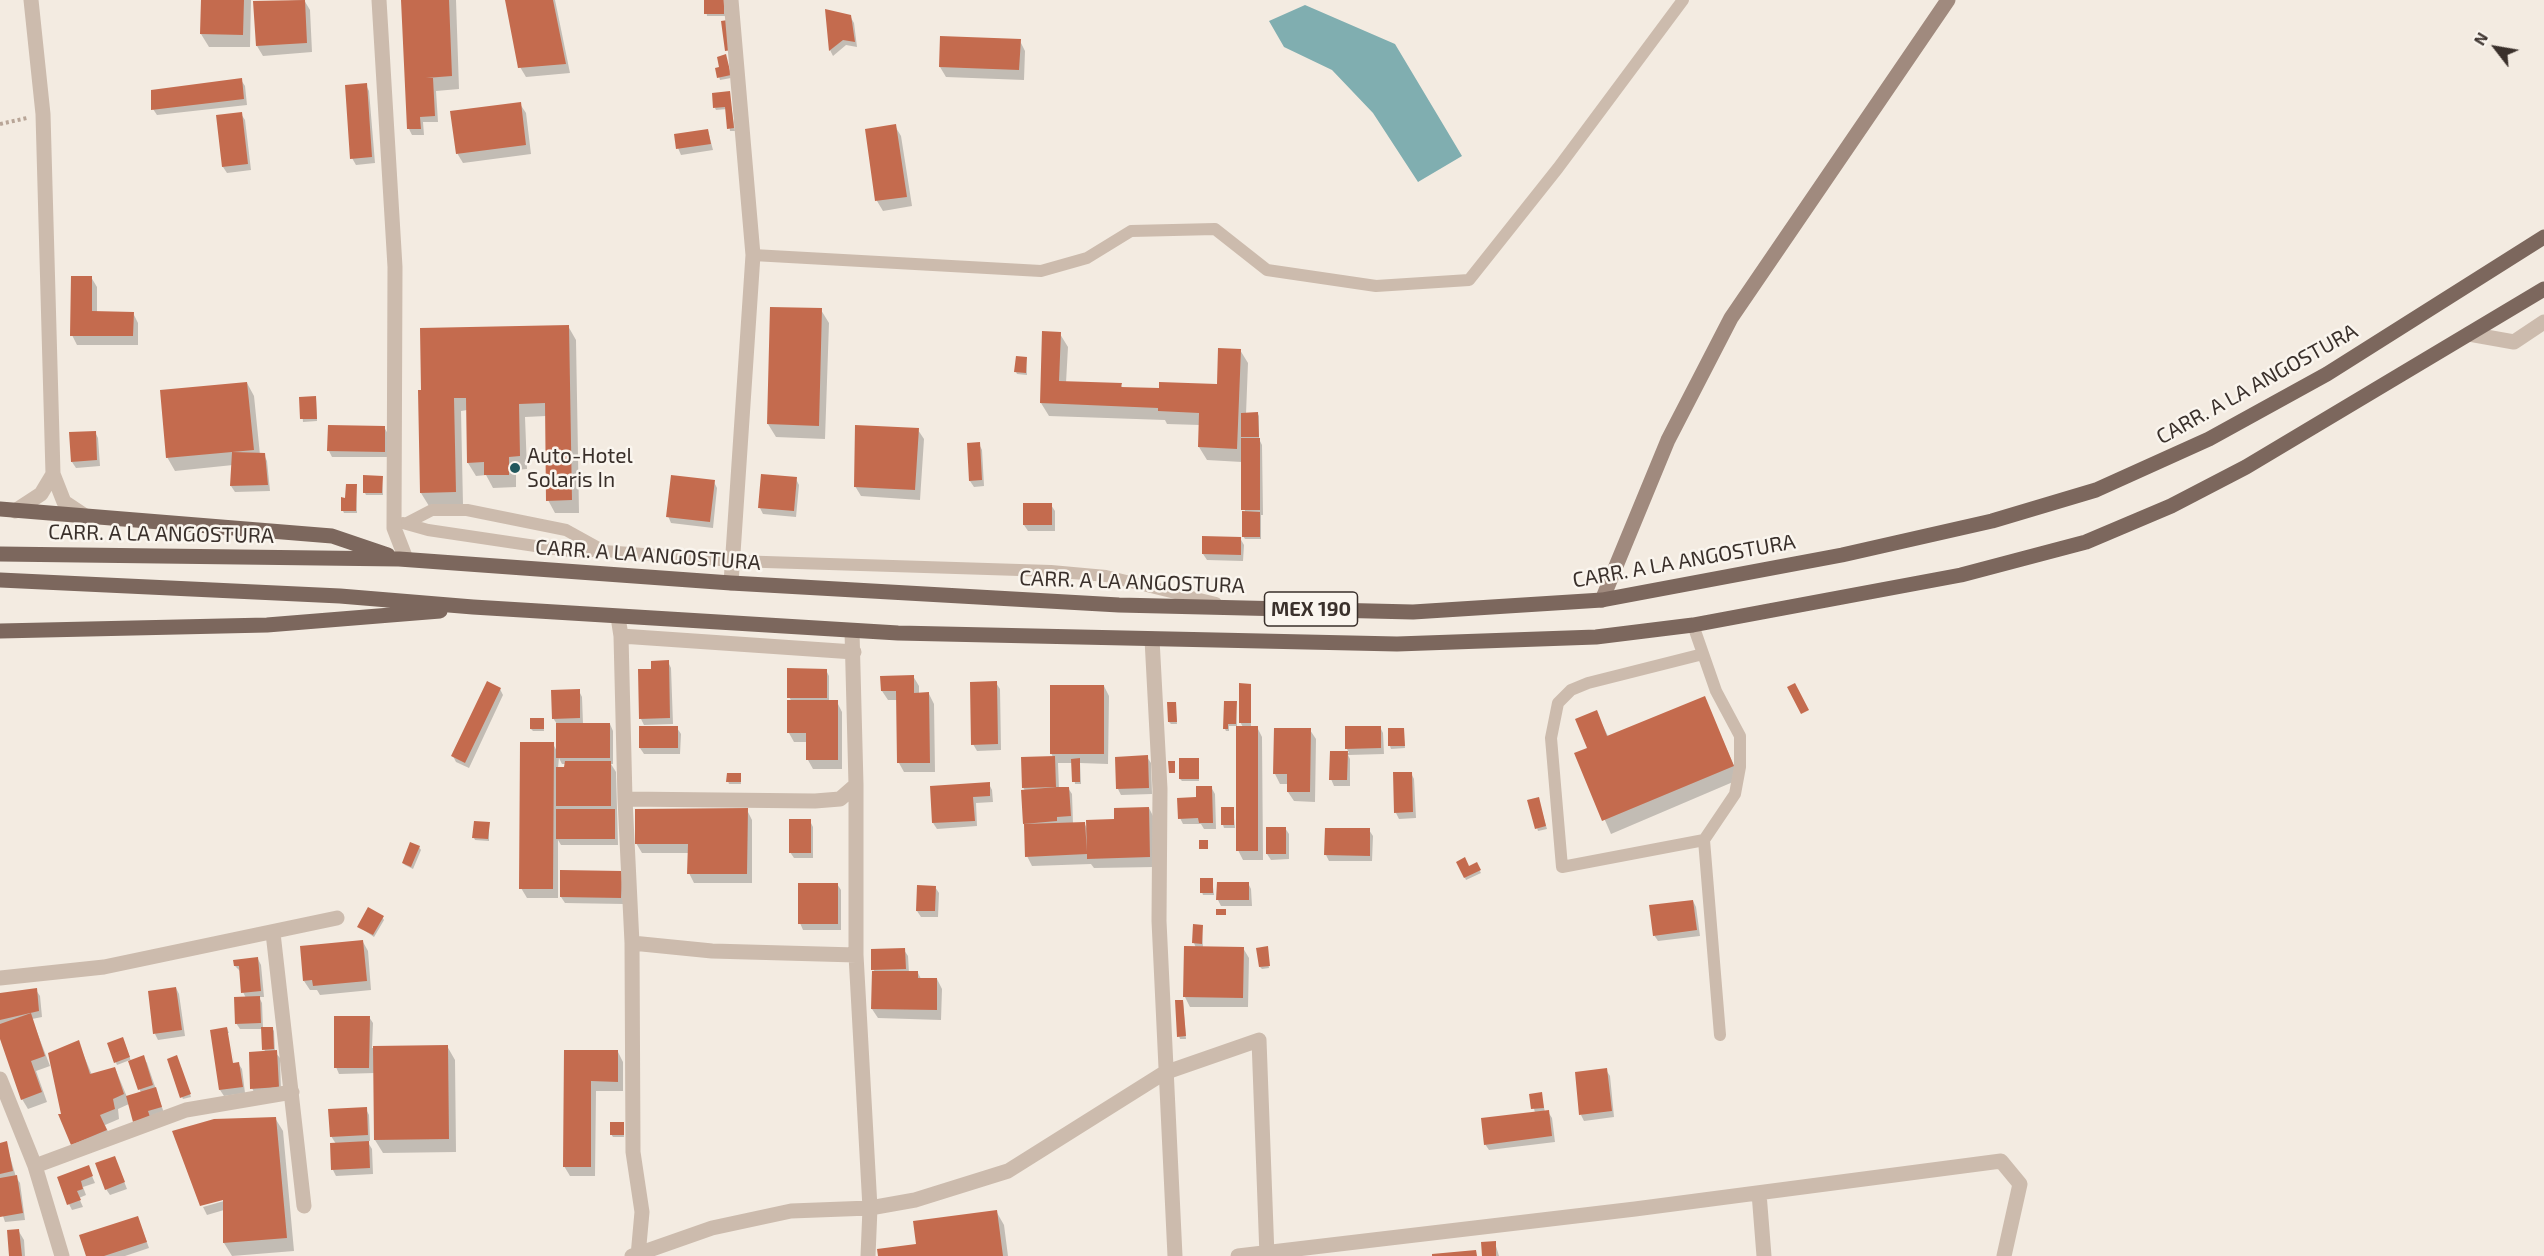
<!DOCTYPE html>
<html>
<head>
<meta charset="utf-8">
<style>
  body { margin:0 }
  #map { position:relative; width:2544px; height:1256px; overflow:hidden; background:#f3ebe1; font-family:"Exo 2",sans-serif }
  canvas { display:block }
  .north { position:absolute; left:2466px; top:18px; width:60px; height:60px; -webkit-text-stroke:4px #faf5ee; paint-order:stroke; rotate:301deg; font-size:16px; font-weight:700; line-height:24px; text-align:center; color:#3a302b }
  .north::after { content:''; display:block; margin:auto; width:21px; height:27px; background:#3a302b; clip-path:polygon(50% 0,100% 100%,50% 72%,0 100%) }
</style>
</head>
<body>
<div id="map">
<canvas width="2544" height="1256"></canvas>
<div class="north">N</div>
</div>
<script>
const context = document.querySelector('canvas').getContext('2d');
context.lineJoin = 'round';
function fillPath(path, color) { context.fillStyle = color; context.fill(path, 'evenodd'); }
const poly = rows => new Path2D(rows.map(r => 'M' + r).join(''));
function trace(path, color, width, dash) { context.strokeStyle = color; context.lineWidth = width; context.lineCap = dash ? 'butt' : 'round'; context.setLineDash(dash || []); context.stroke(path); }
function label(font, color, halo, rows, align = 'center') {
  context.font = font + ' "Exo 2",sans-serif'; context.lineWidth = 5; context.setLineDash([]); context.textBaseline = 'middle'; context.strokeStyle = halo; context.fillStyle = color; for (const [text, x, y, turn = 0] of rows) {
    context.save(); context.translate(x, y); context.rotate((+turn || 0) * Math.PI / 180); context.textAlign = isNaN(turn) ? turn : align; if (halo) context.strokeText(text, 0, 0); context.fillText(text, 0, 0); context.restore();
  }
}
fillPath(poly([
  [1305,5,1395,44,1462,156,1418,182,1373,113,1332,70,1284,47,1269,21]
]), '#80aeb0');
fillPath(poly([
  [202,0,251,0,250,47,209,47,201,34],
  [304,0,310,10,312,52,263,56,257,46,255,3],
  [402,0,456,0,459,89,436,91,438,122,423,122,424,135,412,135,409,129],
  [507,0,555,0,570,73,526,77,520,67],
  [705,0,725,0,725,16,707,16],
  [827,11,850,16,854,23,857,47,846,45,833,56,830,50],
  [1020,41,1025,51,1024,80,946,77,940,67],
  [725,56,731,78,720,80,717,69,721,68],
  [241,80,245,86,247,105,157,115,153,109],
  [366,85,369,91,375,163,356,165,352,158],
  [729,92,735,131,730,131,727,109,716,110,715,108],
  [520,104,526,113,531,154,463,163,457,153],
  [241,114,245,120,251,170,227,173,223,167,217,116],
  [895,126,901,136,912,206,883,211,877,201,866,131],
  [708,131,713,150,681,155,678,148],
  [91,277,97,287,97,313,133,313,138,323,138,345,77,345,72,335],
  [772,309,821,310,829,323,825,439,776,437,768,424],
  [568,326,576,340,579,513,555,513,548,500,546,416,525,417,527,469,516,470,516,487,493,488,486,475,476,476,468,463,467,410,461,411,463,505,429,506,421,493,419,391],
  [1044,333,1060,334,1068,347,1066,383,1121,385,1123,388,1160,389,1218,386,1240,350,1248,363,1246,414,1258,414,1259,416,1259,439,1262,445,1263,515,1261,515,1261,539,1245,539,1243,536,1245,513,1242,462,1207,460,1199,447,1200,425,1167,424,1165,420,1049,416,1041,403],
  [1026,358,1027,375,1017,374,1016,372],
  [247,383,254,396,260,455,264,455,267,461,270,491,235,492,231,486,233,465,175,471,167,457],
  [301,398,316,398,317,421,303,422],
  [384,427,388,434,388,457,332,457,329,451],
  [918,430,924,439,920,500,861,496,855,486],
  [95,432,98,438,100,466,76,468,72,462],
  [979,444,982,450,984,486,974,487,970,481],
  [382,477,383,495,366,495,365,493],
  [796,479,799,485,796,517,763,514,760,508],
  [714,482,717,488,713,528,671,523,668,516],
  [356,485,357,513,344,513,343,511,347,499],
  [1051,505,1055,511,1055,531,1028,531,1024,525],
  [1240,538,1244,545,1243,561,1207,560,1203,554],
  [668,662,671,668,673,724,644,725,641,719,653,670],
  [826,670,829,676,829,702,837,702,842,712,842,769,813,769,808,760,808,742,794,742,789,733,792,702,789,697],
  [913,676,919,686,919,694,929,694,934,704,935,772,904,772,899,763,898,700,888,700,882,691],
  [996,683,1000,689,1001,750,977,751,973,744],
  [1250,685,1251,727,1257,727,1262,737,1263,860,1243,860,1238,850,1243,727,1240,722],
  [1104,686,1109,696,1108,764,1080,763,1081,784,1075,784,1073,763,1058,763,1059,789,1068,788,1072,794,1073,824,1084,823,1088,830,1149,808,1154,818,1155,867,1094,868,1091,864,1032,866,1027,856,1024,823,1025,791,1023,787,1053,757,1051,753],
  [500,689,503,695,469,768,456,762,453,756],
  [579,691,582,697,583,724,610,724,613,731,613,764,611,764,616,772,618,845,561,845,558,840,558,898,527,898,521,888,553,744,558,753,557,724,553,718],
  [559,758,562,764,566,764,566,768,558,768],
  [1704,698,1740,779,1611,834,1576,754,1589,748,1596,712,1609,738],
  [1175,703,1177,724,1171,724,1169,722],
  [1236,703,1237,726,1229,726,1229,731,1226,731,1225,729],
  [543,720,544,731,533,731,531,729],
  [1380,727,1383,733,1384,754,1348,755,1350,759,1350,786,1334,786,1331,779,1331,753,1349,753,1347,749],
  [677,728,681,734,680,754,644,754,640,748],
  [1403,729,1405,748,1391,749,1390,746],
  [1310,730,1316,739,1315,802,1294,801,1288,792,1289,784,1280,784,1275,774],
  [1147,757,1151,763,1152,794,1121,795,1118,789],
  [1198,759,1199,781,1182,781,1180,779],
  [1411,773,1414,779,1416,818,1399,819,1396,813],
  [740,774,741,784,729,784,728,781],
  [989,784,992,790,993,802,976,803,977,826,937,829,933,823],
  [1211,787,1215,794,1216,829,1204,829,1201,824,1183,824,1180,818],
  [1529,801,1539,801,1547,829,1538,831],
  [1233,808,1235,828,1224,828,1223,825],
  [747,810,752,820,752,883,694,883,689,873,689,853,642,853,636,843],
  [810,821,813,827,813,858,794,858,790,852],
  [489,824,489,841,475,840,474,838],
  [1285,828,1289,834,1289,859,1271,860,1267,854],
  [1326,829,1369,830,1373,836,1372,861,1329,861,1326,855],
  [419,847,421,850,413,869,405,865,403,863],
  [1458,862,1469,867,1476,864,1481,873,1466,880],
  [621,873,624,904,565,903,561,897],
  [1212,879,1214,895,1203,895,1202,892],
  [1248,883,1251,889,1252,906,1221,906,1218,900],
  [837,884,841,890,841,930,803,930,800,923],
  [935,887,939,893,938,917,921,917,917,911],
  [1693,901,1696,907,1700,936,1658,941,1654,935],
  [382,917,384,920,374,937,358,926],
  [1202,927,1203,948,1243,948,1249,958,1248,1007,1190,1007,1185,997,1196,948,1194,943],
  [363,942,368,951,371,990,320,995,317,990,310,990,304,981],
  [1266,949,1269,968,1262,969,1260,967],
  [904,950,908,956,909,973,918,973,921,979,937,979,942,989,941,1020,878,1018,872,1009,875,972,873,969],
  [258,959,261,965,264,997,259,997,262,1003,263,1028,272,1028,274,1031,275,1052,280,1058,281,1093,255,1094,252,1088,265,1053,262,1029,240,1029,236,1023,246,998,243,992,241,972,235,966,235,961],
  [176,988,179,994,185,1036,158,1040,155,1034],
  [36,990,40,996,42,1017,32,1019,50,1066,36,1071,47,1102,28,1109,22,1099,0,1034,0,994],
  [1183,1001,1186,1039,1180,1039,1179,1036],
  [369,1017,373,1023,372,1048,447,1046,455,1060,456,1152,383,1153,375,1140,375,1073,339,1074,336,1067],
  [227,1028,229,1033,227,1033,232,1070,235,1070,230,1034,234,1064,238,1063,242,1069,245,1093,224,1096,220,1090],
  [124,1041,131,1061,143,1057,147,1063,164,1113,151,1117,129,1104,118,1109,119,1119,105,1125,112,1140,78,1154,63,1115,78,1042,92,1075,115,1068,127,1097,141,1093,130,1060,117,1065,108,1044],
  [566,1052,618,1052,623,1062,623,1091,596,1091,595,1176,570,1176,564,1166],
  [178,1060,191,1097,183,1099,182,1097],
  [1606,1070,1610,1076,1614,1117,1584,1121,1581,1115],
  [1541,1094,1545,1112,1548,1112,1552,1118,1555,1142,1489,1150,1485,1144,1535,1113,1531,1095],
  [366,1109,369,1115,370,1141,367,1141,372,1149,373,1174,336,1176,333,1170,336,1144,331,1136],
  [275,1118,283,1131,294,1251,232,1256,224,1243,224,1210,207,1215,203,1207,231,1199],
  [623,1123,624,1137,613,1137,611,1134],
  [6,1143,16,1177,20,1183,25,1220,5,1222,0,1207,0,1144],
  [115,1158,127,1189,110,1195,106,1189],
  [88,1167,95,1183,83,1187,86,1195,79,1198,83,1207,72,1210,69,1204],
  [996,1211,1004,1225,1008,1256,879,1256,917,1245],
  [138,1218,149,1248,125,1256,87,1256],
  [18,1230,24,1240,25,1256,11,1256],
  [1495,1243,1499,1256,1483,1256]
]), '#0003');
fillPath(poly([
  [201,0,244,0,243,35,200,34],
  [305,0,307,43,256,46,253,1],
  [401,0,449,0,452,76,426,78,433,78,435,116,420,117,421,129,407,129],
  [505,0,553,0,566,64,518,68],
  [704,0,724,0,724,14,704,14],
  [825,9,851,15,855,42,843,40,829,51],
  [728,20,732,50,725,51,721,21],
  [940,36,1021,39,1019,70,939,67],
  [726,54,731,75,717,78,715,68,719,67,717,57],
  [242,78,244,99,151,110,151,90],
  [367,83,372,157,350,159,345,85],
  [730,91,734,128,727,129,725,107,713,108,712,93],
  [521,102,526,145,456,154,450,111],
  [242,112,248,164,222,167,216,115],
  [896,124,907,197,875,201,865,129],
  [708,129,711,144,676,149,674,134],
  [71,276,92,276,92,311,134,312,133,336,70,336],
  [770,307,822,308,819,426,767,424],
  [569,325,572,500,546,501,545,403,519,404,520,456,509,457,509,475,484,475,484,462,467,463,466,398,454,398,456,492,420,493,418,390,421,390,420,328],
  [1042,331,1061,332,1059,381,1122,383,1121,387,1159,388,1159,382,1217,384,1218,348,1241,349,1237,449,1198,447,1199,413,1158,411,1158,408,1040,403],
  [1016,356,1027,357,1026,373,1014,372],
  [247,382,254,450,166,458,160,390],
  [316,396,317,419,300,419,299,397],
  [1258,412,1259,437,1241,437,1241,413],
  [328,425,385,426,385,452,327,451],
  [855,425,919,428,915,490,854,487],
  [96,431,97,460,71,462,69,432],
  [1241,438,1260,438,1260,510,1241,510],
  [980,442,982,480,969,481,967,443],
  [232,452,265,453,268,485,230,486],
  [761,474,797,477,794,511,758,508],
  [363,475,383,476,382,493,363,493],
  [671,475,715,480,710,522,666,517],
  [346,484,357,484,356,511,341,511,341,497,345,498],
  [1023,503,1052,503,1052,525,1023,525],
  [1242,511,1260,512,1260,537,1242,537],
  [1202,536,1241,537,1241,555,1202,554],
  [669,660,670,718,639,719,638,669,651,669,651,661],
  [787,668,827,669,827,698,787,698],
  [914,675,914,693,929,692,930,763,897,763,896,691,881,691,880,676],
  [487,681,501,688,465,763,451,756],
  [997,681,998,744,971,745,970,682],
  [1239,683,1251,684,1251,723,1239,723],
  [1795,683,1809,710,1801,714,1787,687],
  [1050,685,1104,685,1104,754,1050,754],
  [580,689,580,718,552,719,551,690],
  [1705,696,1734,766,1602,821,1574,753,1587,748,1575,719,1597,710,1607,736],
  [787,700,838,700,838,760,806,760,806,733,787,733],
  [1224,701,1237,701,1236,724,1228,724,1228,729,1223,729],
  [1167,702,1176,702,1177,722,1168,722],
  [530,718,544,718,544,729,530,729],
  [556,723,610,723,610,758,556,758],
  [639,726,678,726,678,748,639,748],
  [1236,726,1258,726,1258,851,1236,851],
  [1345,726,1381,726,1381,748,1345,749],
  [1274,728,1311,728,1310,792,1287,792,1287,774,1273,774],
  [1388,728,1404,728,1405,746,1388,746],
  [520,742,554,742,553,889,519,889],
  [1330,751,1348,751,1347,780,1329,780],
  [1148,755,1149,788,1116,789,1115,757],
  [1055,756,1056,787,1022,788,1021,757],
  [1080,758,1080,782,1072,782,1071,759],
  [1179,758,1199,758,1199,779,1179,779],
  [565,761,611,761,611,806,556,806,556,767,564,767],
  [1168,761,1175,761,1175,773,1169,773],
  [1393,772,1412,772,1413,812,1394,813],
  [727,773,741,773,741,782,726,782],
  [990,782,990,796,973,797,975,821,932,823,930,786],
  [1196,786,1212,786,1213,823,1199,823,1198,818,1178,819,1177,798,1196,797],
  [1057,787,1069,787,1071,816,1057,817,1057,821,1023,824,1021,790],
  [1539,797,1546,826,1535,829,1527,800],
  [1149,807,1150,857,1087,859,1087,854,1025,857,1024,824,1085,822,1087,852,1086,820,1114,819,1114,808],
  [1221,807,1234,807,1234,825,1221,825],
  [748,808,747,874,687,874,688,844,635,844,635,809],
  [556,809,615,809,615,839,556,839],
  [789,819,811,819,811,853,789,853],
  [474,821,490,822,488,839,472,838],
  [1266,827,1286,827,1286,854,1266,854],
  [1325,828,1370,828,1370,856,1324,855],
  [1199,840,1208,840,1208,849,1199,849],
  [410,842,420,846,411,867,402,863],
  [1465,857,1469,866,1477,862,1481,870,1464,878,1456,862],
  [560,870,622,871,621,898,560,897],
  [1200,878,1213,878,1213,893,1200,893],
  [1217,882,1249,882,1249,900,1216,900],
  [798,883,838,883,838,924,798,924],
  [917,885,936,886,935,911,916,911],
  [1693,900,1697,930,1653,936,1649,905],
  [368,907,384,916,373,935,357,927],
  [1216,909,1226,909,1226,915,1216,915],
  [1193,924,1203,925,1202,944,1192,943],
  [363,940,367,981,313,986,312,980,303,981,300,946],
  [1184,946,1244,947,1243,998,1183,997],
  [1268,946,1270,966,1259,967,1256,948],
  [905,948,906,969,871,970,871,949],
  [258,957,261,991,241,993,239,966,234,966,233,960],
  [872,971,918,971,918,978,937,978,937,1010,871,1009],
  [176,987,182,1030,153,1034,148,991],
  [37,988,39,1011,0,1020,0,993],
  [260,996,261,1023,235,1024,234,997],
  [1175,1000,1183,1000,1186,1036,1177,1037],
  [31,1013,45,1056,31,1061,42,1092,21,1100,0,1039,0,1024],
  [334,1016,370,1016,369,1068,334,1068],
  [227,1027,233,1063,239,1062,243,1087,219,1090,210,1030],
  [261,1027,273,1027,274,1049,262,1050],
  [123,1037,130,1057,114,1063,107,1043],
  [79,1040,90,1074,115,1067,124,1094,113,1099,115,1109,100,1115,107,1130,71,1145,58,1114,61,1114,48,1053],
  [448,1045,449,1139,374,1140,373,1046],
  [277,1050,279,1087,250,1089,249,1052],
  [564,1050,618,1050,618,1082,591,1081,591,1167,563,1167],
  [144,1055,153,1085,138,1090,128,1061],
  [177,1055,191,1094,180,1098,167,1059],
  [1607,1068,1612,1111,1579,1115,1575,1072],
  [156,1087,162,1107,148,1111,150,1117,133,1122,126,1096],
  [1542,1092,1544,1108,1531,1109,1529,1094],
  [367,1107,368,1135,330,1137,328,1109],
  [1549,1110,1552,1136,1484,1145,1481,1118],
  [276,1117,287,1238,223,1243,223,1200,200,1206,172,1131,214,1119],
  [610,1122,624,1122,624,1135,610,1135],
  [7,1141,13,1171,0,1174,0,1143],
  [369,1141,370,1168,331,1170,330,1143],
  [115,1156,125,1182,105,1190,95,1163],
  [89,1165,93,1176,81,1181,83,1189,77,1191,81,1200,67,1205,57,1177],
  [17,1175,23,1213,0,1217,0,1178],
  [997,1210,1003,1256,878,1256,877,1249,916,1244,913,1221],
  [138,1216,147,1242,104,1256,86,1256,79,1235],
  [19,1229,22,1256,9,1256,7,1230],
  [1496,1241,1496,1256,1482,1256,1481,1242],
  [1476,1250,1477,1256,1432,1256,1432,1254]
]), '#c46b4e');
trace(poly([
  [0,124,27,118]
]), '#b8a597', 4, [3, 3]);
trace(poly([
  [753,255,1041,271,1087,258,1131,231,1215,229,1267,270,1376,286,1469,280,1558,168,1683,0],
  [403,523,428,530,569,551,602,551],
  [407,523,432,510,467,510,566,530,604,551,734,561,1051,571,1106,576,1216,603],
  [1693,625,1716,691,1740,736,1740,767,1735,794,1704,840,1720,1035],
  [1703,654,1588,683,1571,690,1558,703,1551,738,1562,867,1704,840]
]), '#ccbbad', 12);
trace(poly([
  [379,0,395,267,394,528,406,559],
  [731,0,753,255,731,583],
  [2469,334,2514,342,2544,322],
  [53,474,64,502,85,516],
  [15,511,41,494,53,474,43,114,31,0],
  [618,617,621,636,625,799,632,943,633,1152,642,1212,638,1256],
  [852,631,856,785,856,955,870,1208,868,1256],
  [621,636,854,652],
  [1152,639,1160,789,1159,921,1175,1256],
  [625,799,815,801,840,799,856,785],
  [273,933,304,1206],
  [632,943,712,951,856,955],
  [0,978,104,967,337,918],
  [0,1079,35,1166,62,1256],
  [35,1166,186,1110,292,1092],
  [1759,1193,1764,1256],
  [632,1256,712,1228,791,1211,870,1208,915,1200,1008,1171,1164,1073,1259,1040,1267,1256],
  [1238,1256,1635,1209,2001,1161,2020,1184,2004,1256]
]), '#ccbbad', 15);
trace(poly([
  [1602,600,1668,440,1731,318,1948,0]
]), '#a08a7e', 15);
trace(poly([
  [0,509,332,536,388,555],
  [0,554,399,559,731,583,1119,605,1413,612,1602,600,1842,555,1992,521,2096,490,2209,439,2327,374,2544,237],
  [0,580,340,596,473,607,898,633,1397,644,1596,637,1693,625,1961,575,2086,542,2171,506,2246,467,2544,289],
  [0,631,267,625,440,611]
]), '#7c675d', 15);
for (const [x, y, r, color] of [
  [515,468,6,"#21575c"]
]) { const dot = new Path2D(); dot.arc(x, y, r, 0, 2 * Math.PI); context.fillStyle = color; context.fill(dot); trace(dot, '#faf5ee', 2); }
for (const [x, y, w] of [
  [1311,609,93]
]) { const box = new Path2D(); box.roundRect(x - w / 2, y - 17, w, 34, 4.5); context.fillStyle = '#faf5ee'; context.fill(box); trace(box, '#3a302b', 1.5); }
label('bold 20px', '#3a302b', null, [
  ["MEX 190",1311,609]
]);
label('21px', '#3a302b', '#faf5ee', [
  ["CARR. A LA ANGOSTURA",2257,384,-29],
  ["CARR. A LA ANGOSTURA",161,534,1],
  ["CARR. A LA ANGOSTURA",648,555,4],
  ["CARR. A LA ANGOSTURA",1684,561,-10],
  ["CARR. A LA ANGOSTURA",1132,582,2]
]);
label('21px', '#3a302b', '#faf5ee', [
  ["Auto-Hotel",527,456],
  ["Solaris In",527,480]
], 'left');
</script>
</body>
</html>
